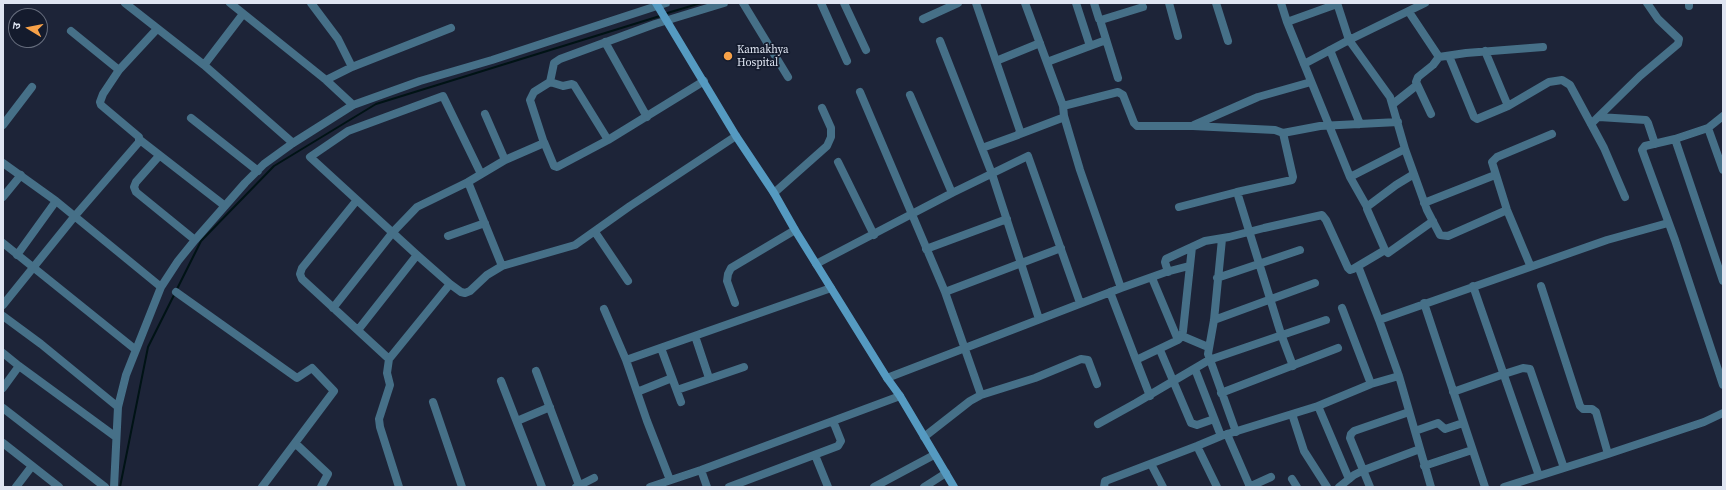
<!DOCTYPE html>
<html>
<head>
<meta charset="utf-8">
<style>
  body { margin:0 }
  #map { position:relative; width:1726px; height:490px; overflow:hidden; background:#1d2438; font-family:"Source Serif 4","Noto Sans Devanagari",serif }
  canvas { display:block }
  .frame { position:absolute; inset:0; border:4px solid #dfe5f2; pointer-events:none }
  .north { position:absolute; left:8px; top:8px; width:40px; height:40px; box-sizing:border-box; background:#141b2d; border:1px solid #656c7c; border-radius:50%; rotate:280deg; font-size:11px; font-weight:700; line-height:16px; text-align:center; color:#dfe5f2 }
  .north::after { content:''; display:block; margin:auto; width:14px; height:18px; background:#f7a148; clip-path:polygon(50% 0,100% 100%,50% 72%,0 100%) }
</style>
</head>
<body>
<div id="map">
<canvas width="1726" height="490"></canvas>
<div class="frame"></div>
<div class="north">उ</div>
</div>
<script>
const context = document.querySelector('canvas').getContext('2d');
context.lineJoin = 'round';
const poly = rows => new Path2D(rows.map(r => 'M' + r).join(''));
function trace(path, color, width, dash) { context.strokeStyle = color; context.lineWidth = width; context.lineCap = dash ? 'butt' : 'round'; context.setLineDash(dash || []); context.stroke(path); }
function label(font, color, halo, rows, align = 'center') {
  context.font = font + ' "Source Serif 4",serif'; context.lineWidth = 3.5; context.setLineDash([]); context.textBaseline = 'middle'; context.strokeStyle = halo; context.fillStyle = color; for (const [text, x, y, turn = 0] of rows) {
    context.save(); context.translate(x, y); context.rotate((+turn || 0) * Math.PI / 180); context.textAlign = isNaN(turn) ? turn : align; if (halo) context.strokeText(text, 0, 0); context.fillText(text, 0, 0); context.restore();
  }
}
trace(poly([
  [664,14,701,3],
  [177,289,201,241,274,166,376,104,660,16],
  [120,487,148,347,175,293]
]), '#001315', 2);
trace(poly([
  [125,3,204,65,293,143],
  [230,3,326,80,353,105],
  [311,3,338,39,352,67],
  [743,3,788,77],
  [821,3,847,61],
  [844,3,866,50],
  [976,3,1020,131,1018,135,982,148],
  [1076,3,1090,46],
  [1094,3,1099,19,1101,20,1143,7],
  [1169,3,1178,36],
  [1216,3,1228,41],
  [1281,3,1287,22,1337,4],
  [1337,3,1349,40,1425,3],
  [1689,3,1689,6],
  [1409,12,1439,57,1466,53,1543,47],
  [923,19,958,3],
  [1100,20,1118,78],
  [1287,22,1350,177,1367,207],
  [71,31,119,70],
  [940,41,992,174,1039,319],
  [605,42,647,117],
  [1330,50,1360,124],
  [1485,51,1508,106],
  [1449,56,1474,117,1477,119,1508,106,1549,82,1562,80,1570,85,1604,148,1625,197],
  [996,61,1040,43],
  [1047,62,1106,40],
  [1304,64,1349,40,1390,97,1405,149,1427,210,1440,235,1448,236,1507,210],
  [204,65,243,14],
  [326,80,352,67,451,28],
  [550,82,563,86,572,84,574,85,608,140],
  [860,92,945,292],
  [910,95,952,193],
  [1393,104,1417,85],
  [1063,106,1118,92,1123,95,1134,123,1137,126,1193,126,1275,130,1283,133,1293,177,1292,180,1237,192,1281,334,1293,366],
  [485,114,505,160],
  [1431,114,1416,82,1418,77,1433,65,1439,57],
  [1064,116,1080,170,1121,288],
  [1723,116,1708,128,1675,139,1645,146,1642,150,1675,240,1723,385],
  [1599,117,1646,120,1648,123,1655,144],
  [191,118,258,171],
  [1591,124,1640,76,1678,44,1679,39,1658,19,1647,3],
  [3,125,32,87],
  [1194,125,1258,97,1311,82],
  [1708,128,1723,170],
  [1283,133,1320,126,1398,122],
  [1020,134,1062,118,1064,116,1063,106,1025,3],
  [1675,139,1723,281],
  [140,140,225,206],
  [544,142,554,166,557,167,608,140,704,81],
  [159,156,136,182,134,187,136,192,195,240],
  [838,162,874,235],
  [3,163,56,201,161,287],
  [481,174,443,96,348,131,310,157,417,255,450,284,461,292,465,293,470,291,487,275,502,266,575,245,630,206,736,136],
  [1350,177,1405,149],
  [774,193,827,146,831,137,831,128,822,108],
  [3,197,21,175],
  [357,200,302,268,300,274,302,279,389,359,450,284],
  [1424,203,1495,175],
  [1179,207,1237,192],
  [595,232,628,281],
  [448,236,485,223],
  [1222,239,1214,320,1208,354,1236,432],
  [3,243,136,350],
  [926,249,1007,219],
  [1385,250,1388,253,1433,221],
  [17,255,56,201],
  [816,264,952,193,1028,156,1080,303],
  [1530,265,1507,210,1492,162,1497,157,1552,134],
  [502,266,468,182,505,160,544,143,530,100,534,92,550,82,554,63,560,59,655,24,724,3],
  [1358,266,1379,320,1399,376,1431,487],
  [1168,272,1165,262,1166,259,1205,241,1229,237,1264,228,1322,215,1326,220,1348,268,1350,270,1353,269,1385,250,1367,209,1368,206,1396,185,1414,174],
  [1217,278,1300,250],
  [1473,286,1539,476],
  [1541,286,1580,406,1583,409,1592,409,1596,412,1608,454],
  [176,292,297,378,312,368,334,391,262,487],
  [1110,292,1136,360,1178,340,1152,278],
  [735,303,727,281,728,274,731,268,795,230],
  [1424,303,1485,487],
  [3,305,74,217,139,142,139,137,101,105,100,102,103,94,119,70,157,29],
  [333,308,393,232,417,207,468,182],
  [1342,308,1371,384],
  [604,309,626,360,647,421,670,480],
  [3,316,41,344,118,407],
  [1214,320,1315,283],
  [1379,320,1607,240,1668,223],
  [358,330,417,255],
  [695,336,709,378],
  [1182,336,1208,347],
  [1178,340,1182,336,1183,331,1192,247],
  [661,348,681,402],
  [1160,350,1191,423,1197,425,1214,419],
  [3,353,19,366,116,437],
  [389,359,387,373,390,385,379,419,380,427,399,487],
  [626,360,831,288],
  [1136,360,1150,396],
  [1195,369,1221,436],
  [536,371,579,485],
  [887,378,1121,288,1166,272,1189,266],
  [501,381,542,487],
  [3,388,19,366],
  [677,390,744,367],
  [637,392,672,378],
  [1453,392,1504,374,1523,368,1530,369,1564,468],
  [1221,393,1338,348],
  [981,395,945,292,1061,248],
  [433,402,462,487],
  [1318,406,1349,479],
  [3,408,105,487],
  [1292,414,1304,451,1327,487],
  [517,421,550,407],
  [1098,424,1136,403,1209,360,1326,320],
  [1415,431,1438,423,1445,429,1463,423],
  [1227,434,1250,487],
  [924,437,970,401,981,395,1035,378,1081,359,1088,360,1097,384],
  [3,443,59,487],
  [295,443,328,474,321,487],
  [1197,446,1217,487],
  [815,455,828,487],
  [1151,464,1163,487],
  [1424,466,1472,450],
  [701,470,707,487],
  [1292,479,1297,487],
  [16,487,32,466],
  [114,487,118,407,126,375,161,287,178,261,195,240,245,183,264,164,293,143,353,105,420,81,492,60,666,3],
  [576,487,594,478],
  [650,487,701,470,900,396],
  [729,487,838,446,841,441,833,421],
  [874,487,934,455],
  [924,487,946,473],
  [1104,487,1105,481,1108,480,1197,446,1221,436,1318,406,1371,384,1399,376],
  [1249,487,1271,477],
  [1339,487,1354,475,1364,470,1420,449],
  [1370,487,1350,438,1351,434,1354,431,1409,412],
  [1504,487,1608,454,1704,422,1723,413]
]), '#467088', 8);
trace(poly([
  [656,3,736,136,774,193,795,230,887,378,900,396,954,487]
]), '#559ac1', 8);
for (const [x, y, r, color] of [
  [728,56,5,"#f7a148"]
]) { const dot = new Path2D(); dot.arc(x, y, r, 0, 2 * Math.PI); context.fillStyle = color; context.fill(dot); trace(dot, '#141b2d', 1.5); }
label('11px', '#dfe5f2', '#141b2d', [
  ["Kamakhya",737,50],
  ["Hospital",737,63]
], 'left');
</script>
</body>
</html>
